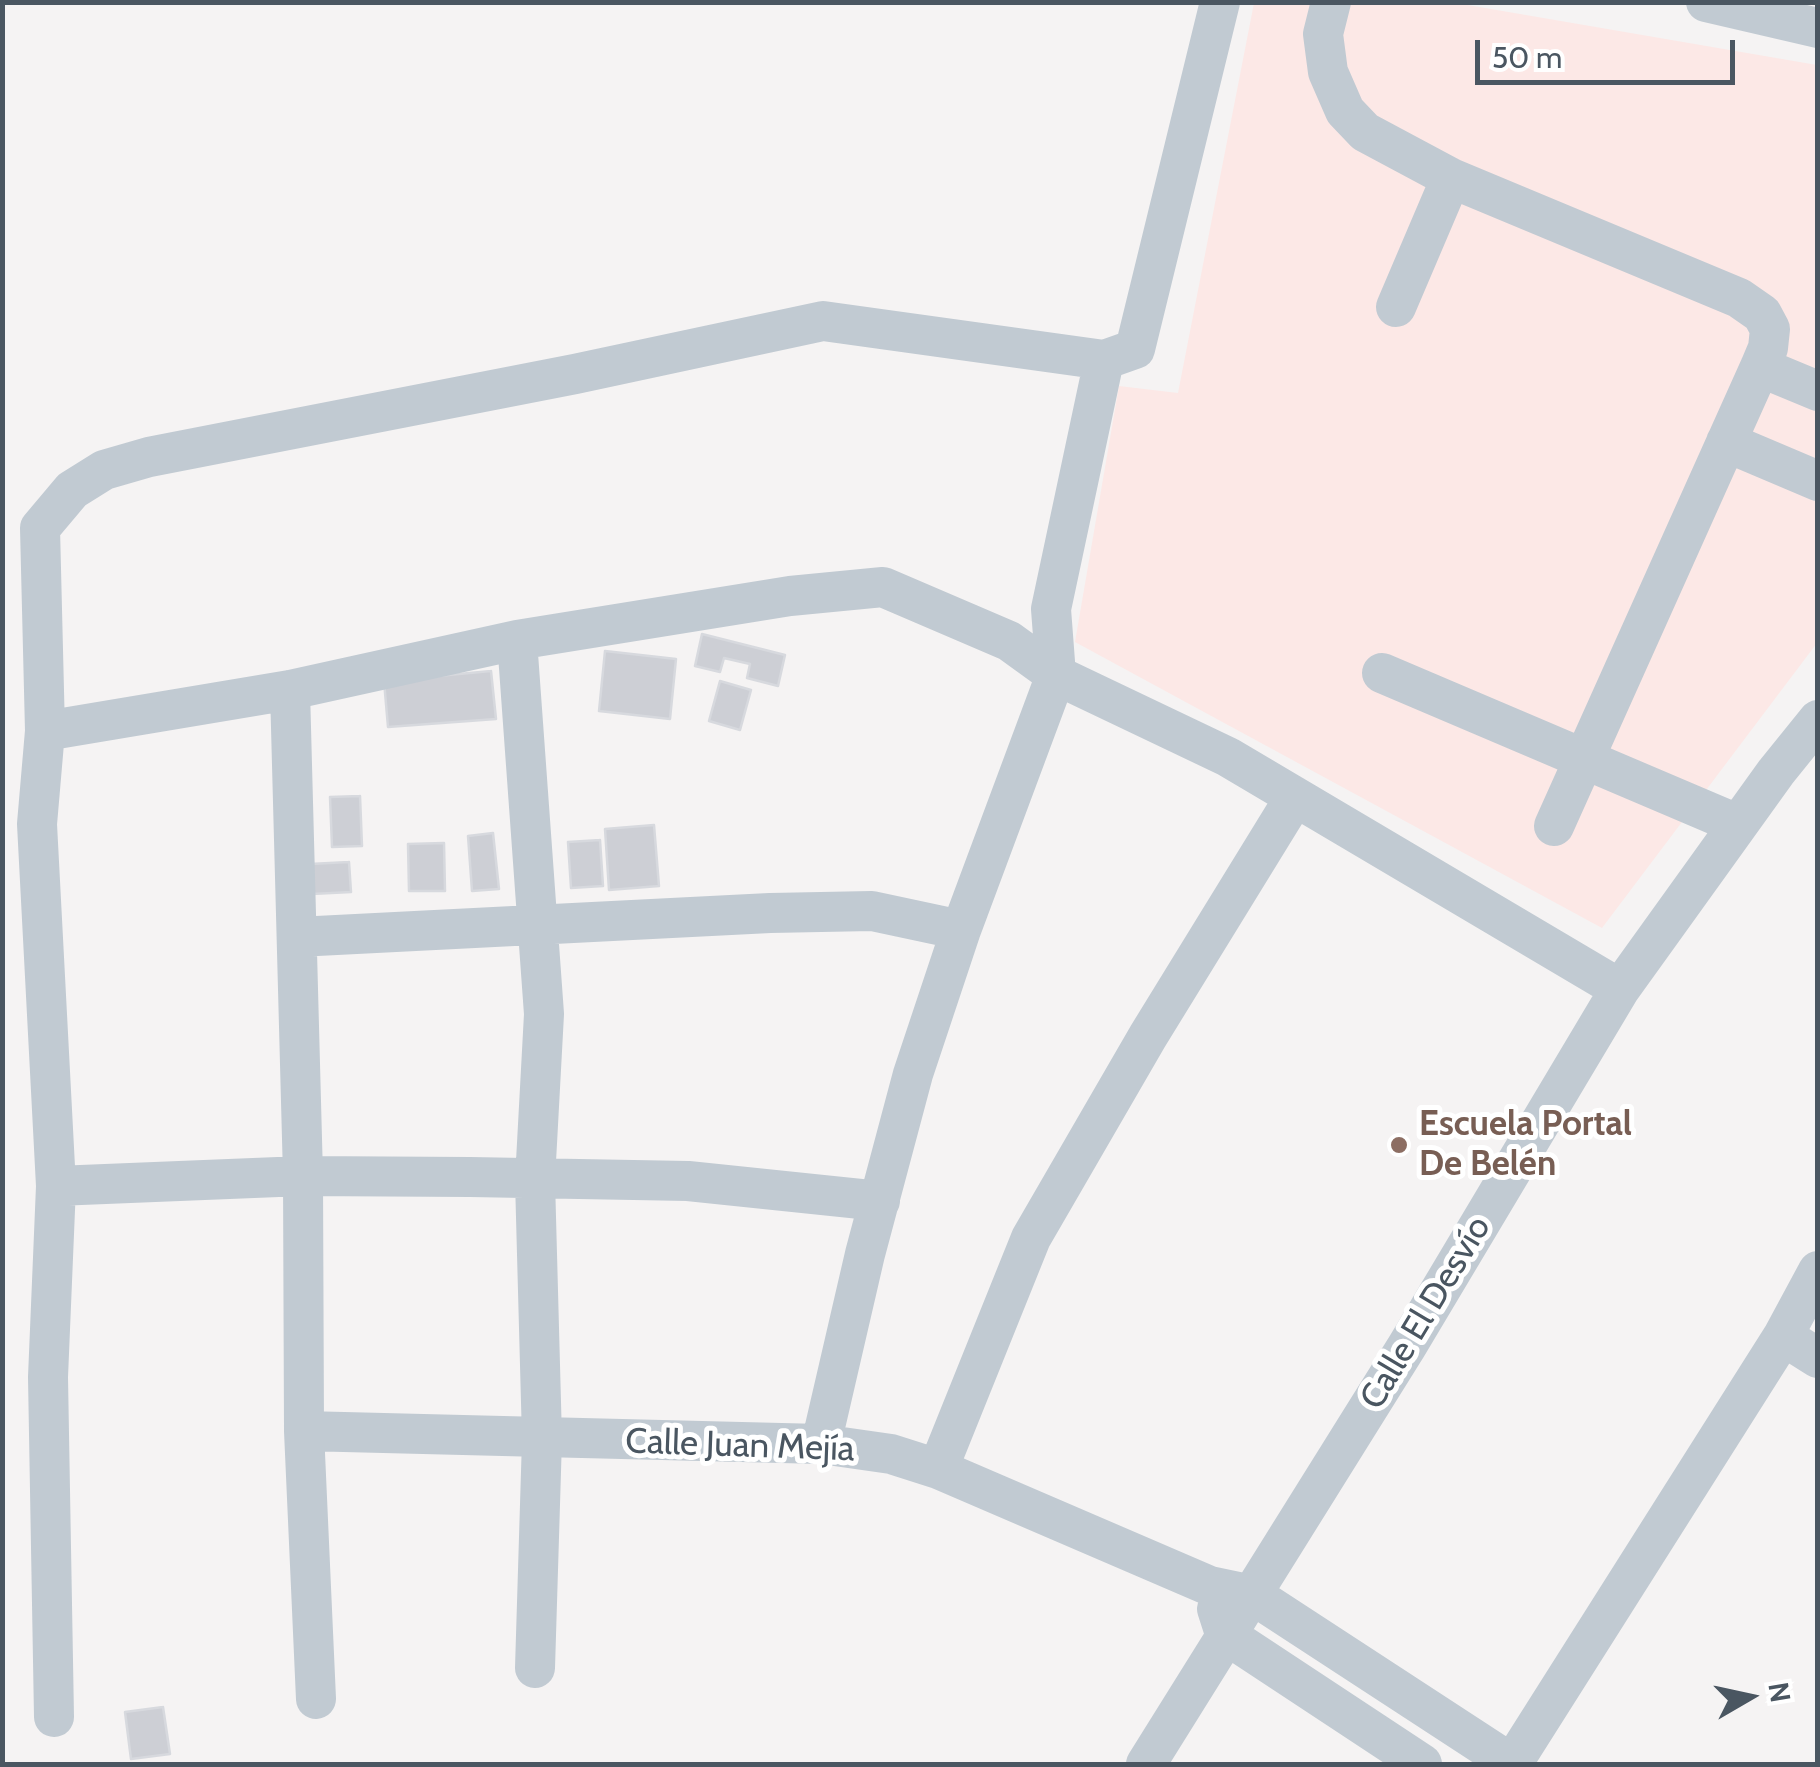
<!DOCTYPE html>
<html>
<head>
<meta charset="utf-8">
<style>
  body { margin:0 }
  #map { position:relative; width:1820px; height:1767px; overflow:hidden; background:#f5f3f3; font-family:Cabin,sans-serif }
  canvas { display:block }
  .frame { position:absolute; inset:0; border:5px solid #4a5661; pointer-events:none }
  .north { position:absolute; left:1700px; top:1647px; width:100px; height:100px; -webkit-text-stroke:8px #fff; paint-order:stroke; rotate:81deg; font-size:28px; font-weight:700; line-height:40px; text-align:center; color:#4a5661 }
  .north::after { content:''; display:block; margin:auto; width:35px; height:45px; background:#4a5661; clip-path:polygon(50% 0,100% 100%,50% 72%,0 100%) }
  .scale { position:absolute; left:1475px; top:40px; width:260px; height:45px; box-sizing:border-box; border:5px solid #4a5661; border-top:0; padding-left:12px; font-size:30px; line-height:35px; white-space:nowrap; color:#4a5661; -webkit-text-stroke:8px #fff; paint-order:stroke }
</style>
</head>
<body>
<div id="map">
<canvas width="1820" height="1767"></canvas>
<div class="frame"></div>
<div class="north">N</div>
<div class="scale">50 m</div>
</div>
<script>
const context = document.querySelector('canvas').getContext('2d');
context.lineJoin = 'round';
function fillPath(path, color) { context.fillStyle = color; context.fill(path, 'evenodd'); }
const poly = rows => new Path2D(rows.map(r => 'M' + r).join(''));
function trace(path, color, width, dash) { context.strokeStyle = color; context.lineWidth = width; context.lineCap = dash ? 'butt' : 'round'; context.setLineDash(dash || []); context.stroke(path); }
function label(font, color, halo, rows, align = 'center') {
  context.font = font + ' Cabin,sans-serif'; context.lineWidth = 10; context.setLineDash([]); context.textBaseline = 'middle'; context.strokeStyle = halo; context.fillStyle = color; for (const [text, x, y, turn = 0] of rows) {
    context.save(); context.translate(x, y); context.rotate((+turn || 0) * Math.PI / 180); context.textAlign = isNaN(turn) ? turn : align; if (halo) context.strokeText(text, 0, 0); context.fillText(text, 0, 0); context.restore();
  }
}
fillPath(poly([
  [1254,3,1456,3,1817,65,1817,643,1602,928,1075,642,1119,386,1178,393]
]), '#fce8e6');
const building = poly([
  [702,634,785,655,778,686,747,678,750,664,724,658,720,672,695,666,702,634],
  [605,651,676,659,670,719,599,711,605,651],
  [491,671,496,719,388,727,384,681,491,671],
  [720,681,751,690,740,730,709,721,720,681],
  [360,796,362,846,332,847,330,797,360,796],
  [654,825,659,886,609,890,605,829,654,825],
  [493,833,499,889,472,891,468,836,493,833],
  [600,840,603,886,571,888,568,842,600,840],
  [444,843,445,891,409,891,408,844,444,843],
  [349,862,351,892,312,894,310,864,349,862],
  [163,1707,170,1754,131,1759,125,1712,163,1707]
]);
fillPath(building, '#cdcfd5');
trace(building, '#d7d9de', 2.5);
trace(poly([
  [1331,2,1323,34,1328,72,1345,111,1365,132,1451,178,1739,298,1762,314,1770,329,1768,348,1760,367,1554,826],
  [1706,2,1818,28],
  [1396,307,1451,178],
  [1760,367,1818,391],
  [1726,442,1818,481],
  [517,640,544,1014,535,1180,542,1439,535,1668],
  [1382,673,1737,824],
  [290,690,303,1176,304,1431,316,1699],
  [45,731,290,690,517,640,790,596,883,587,1009,641,1056,675,1228,757,1620,989],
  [297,937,770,913,872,911,961,930],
  [56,1186,303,1176,470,1177,688,1181,880,1201],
  [1783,1336,1818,1358],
  [304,1431,821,1444,891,1454,938,1469,1210,1586,1253,1595,1512,1764],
  [821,1444,865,1254,913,1074,961,930,1056,675,1051,609,1104,360],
  [938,1469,1031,1238,1148,1036,1295,797],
  [1217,1609,1225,1634,1422,1764],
  [54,1717,48,1377,56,1186,37,824,45,731,40,528,72,490,104,470,149,457,575,374,823,321,1104,360,1135,349,1220,2],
  [1146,1764,1407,1346,1620,989,1776,772,1818,720],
  [1512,1764,1783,1336,1818,1271]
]), '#c1cad2', 40);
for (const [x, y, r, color] of [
  [1399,1145,10,"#8d6e63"]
]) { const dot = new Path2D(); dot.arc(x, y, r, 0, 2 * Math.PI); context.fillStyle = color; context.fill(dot); trace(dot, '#fff', 4); }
label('bold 35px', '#785e54', '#fff', [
  ["Escuela Portal",1419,1125],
  ["De Belén",1419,1165]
], 'left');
label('35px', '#4a5661', '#fff', [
  ["Calle El Desvío",1426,1313,-59],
  ["Calle Juan Mejía",740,1446,2]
]);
</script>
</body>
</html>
